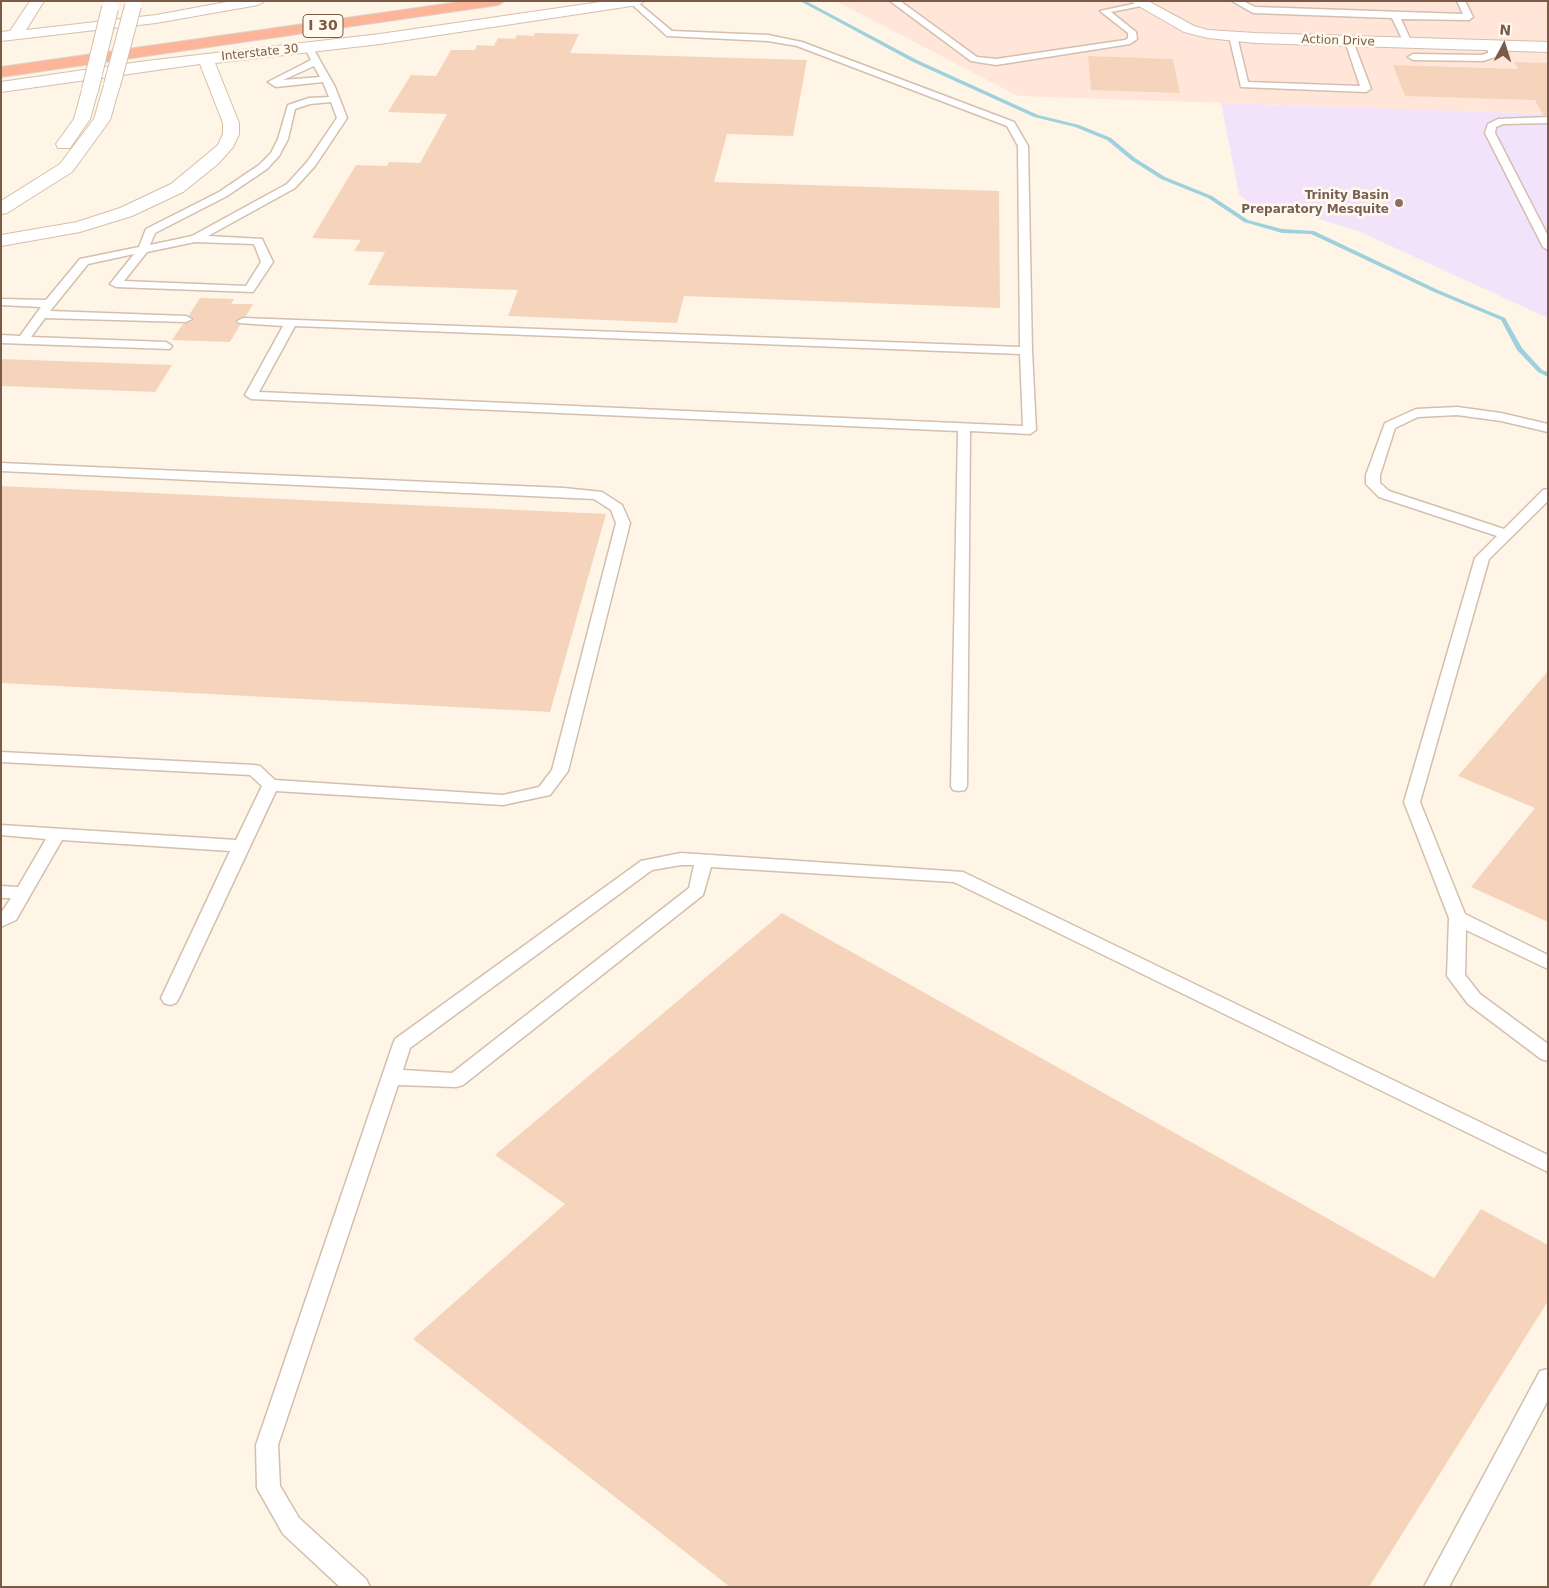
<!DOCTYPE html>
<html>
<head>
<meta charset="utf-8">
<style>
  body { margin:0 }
  #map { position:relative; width:1549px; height:1588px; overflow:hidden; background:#fef5e6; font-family:"DejaVu Sans",sans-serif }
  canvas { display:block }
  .frame { position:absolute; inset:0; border:2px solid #7a5b48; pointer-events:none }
  .north { position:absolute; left:1479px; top:20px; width:50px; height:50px; -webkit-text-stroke:4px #fff9ee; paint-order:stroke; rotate:5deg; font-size:14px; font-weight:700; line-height:20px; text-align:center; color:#7a5b48 }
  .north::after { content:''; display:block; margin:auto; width:18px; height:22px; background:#7a5b48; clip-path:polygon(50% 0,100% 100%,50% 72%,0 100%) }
</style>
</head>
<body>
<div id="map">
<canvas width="1549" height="1588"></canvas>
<div class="frame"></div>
<div class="north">N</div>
</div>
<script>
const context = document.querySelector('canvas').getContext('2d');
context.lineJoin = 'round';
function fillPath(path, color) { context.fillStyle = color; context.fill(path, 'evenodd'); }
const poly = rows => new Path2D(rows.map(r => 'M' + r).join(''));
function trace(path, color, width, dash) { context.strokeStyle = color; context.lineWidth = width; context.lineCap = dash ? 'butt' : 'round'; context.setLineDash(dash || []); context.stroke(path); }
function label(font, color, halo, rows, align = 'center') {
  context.font = font + ' "DejaVu Sans",sans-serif'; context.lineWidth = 5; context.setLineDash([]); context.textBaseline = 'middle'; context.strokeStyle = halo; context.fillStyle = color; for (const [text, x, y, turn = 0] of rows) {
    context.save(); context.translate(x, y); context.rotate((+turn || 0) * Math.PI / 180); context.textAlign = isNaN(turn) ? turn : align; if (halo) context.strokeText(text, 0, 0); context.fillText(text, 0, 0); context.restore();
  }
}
fillPath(poly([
  [836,1,1548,1,1548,114,1018,96]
]), '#ffe6d9');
fillPath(poly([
  [1221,103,1548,114,1548,318,1358,231,1309,216,1261,213,1239,194]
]), '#f2e3fb');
fillPath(poly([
  [800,1,806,1,917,60,1038,115,1079,125,1111,138,1135,158,1165,177,1212,196,1248,220,1282,229,1314,231,1438,290,1505,318,1522,348,1542,370,1548,372,1548,377,1538,372,1517,350,1501,320,1434,292,1311,234,1282,233,1244,222,1208,198,1161,179,1131,160,1107,140,1075,127,1034,117,913,62,800,1]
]), '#9ed1dd');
fillPath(poly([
  [535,33,579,34,570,53,807,60,793,136,727,134,714,182,999,191,1000,308,684,296,677,323,508,316,518,290,368,285,385,252,354,251,361,240,312,238,356,165,387,166,389,162,420,163,447,114,388,112,411,75,436,76,451,50,475,50,477,45,494,46,498,38,515,39,517,35,533,36],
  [1088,56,1173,59,1180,93,1091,90],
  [1514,62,1548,63,1548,115,1543,115,1535,100,1405,96,1393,65,1518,69],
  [200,298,234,299,231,304,253,304,246,316,235,321,240,325,230,342,172,340,183,324,194,320,189,315],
  [1,359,172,365,155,392,1,386],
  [1,486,606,514,550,712,1,683],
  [1548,671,1548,922,1471,887,1535,808,1458,776],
  [782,913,1434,1278,1481,1209,1548,1245,1548,1301,1369,1587,730,1587,413,1339,565,1204,495,1155]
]), '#f6d4bc');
const service = poly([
  [628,1,636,1,672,31,768,35,802,42,1014,122,1028,146,1032,351,1036,430,1030,434,970,431,967,786,965,790,959,791,953,790,951,786,958,431,251,399,245,395,283,326,239,323,237,321,243,318,1020,347,1018,146,1007,126,797,46,768,41,667,36,628,1],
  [295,326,1020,354,1023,426,259,392,295,326],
  [890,1,900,1,977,57,996,59,1125,40,1128,38,1128,33,1100,11,1142,2,1146,5,1111,12,1136,32,1137,39,1130,44,996,65,971,61,890,1],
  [1232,1,1243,1,1255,7,1463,14,1457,1,1465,1,1473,17,1469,20,1401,19,1412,43,1408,46,1404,43,1392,18,1253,13,1232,1],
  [1233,33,1237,36,1248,82,1360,86,1345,41,1349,38,1353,41,1371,89,1366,92,1241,87,1229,36,1233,33],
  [1492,42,1495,43,1499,51,1495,57,1483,61,1413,60,1408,57,1413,54,1482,55,1488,53,1488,45,1492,42],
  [306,46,313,48,335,87,347,118,315,166,295,188,208,236,262,239,273,262,253,292,116,287,110,284,134,254,88,264,50,311,186,316,192,319,186,322,45,318,31,337,166,342,172,346,170,349,1,343,1,335,20,336,41,307,1,305,1,299,46,300,80,259,139,247,146,229,219,192,259,165,271,153,278,139,288,105,309,98,329,97,323,82,276,87,268,82,311,60,305,48,306,46],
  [314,66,320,77,283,80,314,66],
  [331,102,337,118,307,162,287,184,192,236,150,245,155,233,227,196,267,169,279,156,288,139,295,109,310,104,331,102],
  [195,242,254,244,261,262,246,286,124,281,147,252,195,242],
  [1548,117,1548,123,1503,124,1496,127,1495,133,1548,236,1548,250,1543,247,1485,133,1488,124,1498,119,1548,117],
  [1457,407,1501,413,1548,424,1548,432,1501,421,1457,415,1418,417,1395,428,1380,475,1380,483,1389,491,1504,529,1543,490,1548,489,1548,501,1489,559,1420,802,1465,914,1548,955,1548,969,1466,930,1465,975,1480,994,1548,1044,1548,1061,1541,1059,1468,1004,1447,976,1449,918,1404,802,1475,558,1497,536,1379,497,1366,484,1366,475,1385,423,1416,409,1457,407],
  [1,463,564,488,602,492,622,505,630,523,568,771,550,795,503,805,276,791,179,998,176,1003,170,1005,164,1003,161,998,230,851,62,840,16,920,1,927,1,913,11,898,1,898,1,886,18,887,46,839,1,835,1,825,236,840,262,786,250,775,1,762,1,752,254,765,260,766,275,780,503,795,539,787,552,770,616,523,611,510,594,499,1,471,1,463],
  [681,853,963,872,1548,1155,1548,1172,954,882,711,867,703,895,463,1085,456,1087,398,1085,278,1445,280,1486,299,1518,366,1579,370,1587,340,1587,283,1534,257,1488,256,1445,393,1044,395,1039,641,861,681,853],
  [681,865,694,865,689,888,452,1073,403,1070,410,1048,652,870,681,865],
  [1548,1369,1548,1400,1449,1587,1424,1587,1540,1371,1548,1369]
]);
const minor = poly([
  [1130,1,1148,1,1194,26,1208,30,1255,33,1548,42,1548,52,1255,43,1208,38,1184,32,1130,1]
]);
const secondary = poly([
  [30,1,44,1,26,30,156,15,232,1,265,1,258,5,156,23,1,41,1,32,10,31,30,1],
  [607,1,645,1,638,5,380,44,215,63,239,123,239,134,233,147,218,164,183,192,132,216,80,232,1,246,1,235,77,222,120,208,171,184,218,145,223,134,223,123,200,64,1,92,1,82,146,61,380,34,607,1],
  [112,80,120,85,110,120,72,172,7,213,1,214,1,201,60,164,94,119,104,85,112,80],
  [90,85,98,90,90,119,70,148,58,148,56,144,74,119,82,90,90,85]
]);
const motorway = poly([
  [466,1,505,1,498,5,1,77,1,67,466,1]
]);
trace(service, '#d4bfae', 3);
trace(minor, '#d4bfae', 2);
trace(secondary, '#d7bfaa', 2);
trace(motorway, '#dcd4cf', 2);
fillPath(service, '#fff');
fillPath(minor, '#fff');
fillPath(secondary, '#fff');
fillPath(motorway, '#fdb599');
const secondaryBridge = poly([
  [112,85,133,6],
  [90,90,110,8]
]);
trace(secondaryBridge, '#d7bfaa', 18, []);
trace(secondaryBridge, '#fff', 16);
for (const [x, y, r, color] of [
  [1399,203,5,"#8d6e63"]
]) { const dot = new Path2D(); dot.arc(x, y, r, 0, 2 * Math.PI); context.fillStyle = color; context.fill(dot); trace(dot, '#fff9ee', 2); }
label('12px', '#7a5b48', '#fff9ee', [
  ["Action Drive",1338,41,2],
  ["Interstate 30",260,53,-6]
]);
label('bold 12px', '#785e54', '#fff9ee', [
  ["Trinity Basin",1389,196],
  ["Preparatory Mesquite",1389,210]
], 'right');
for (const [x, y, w] of [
  [323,26,40]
]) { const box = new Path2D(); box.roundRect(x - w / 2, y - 11.5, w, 23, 4); context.fillStyle = '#fff9ee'; context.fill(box); trace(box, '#7a5b48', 1); }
label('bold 14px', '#7a5b48', null, [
  ["I 30",323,26]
]);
</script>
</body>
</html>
